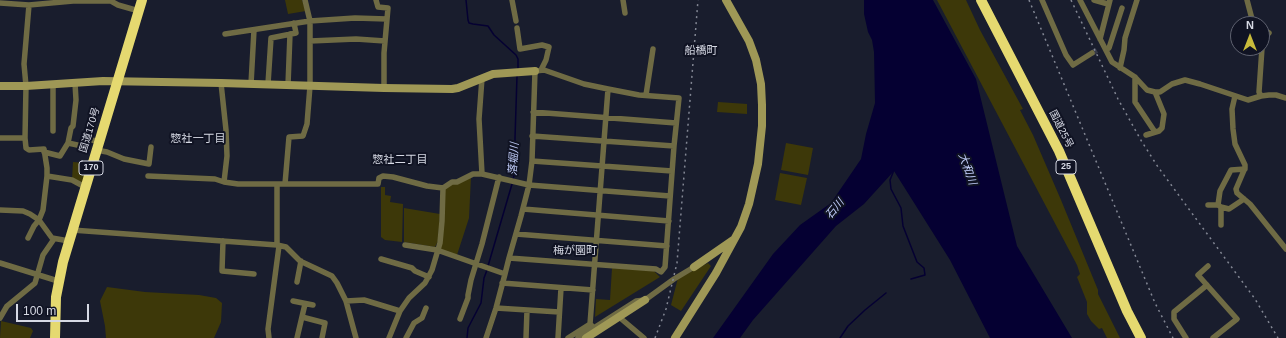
<!DOCTYPE html>
<html>
<head>
<meta charset="utf-8">
<style>
  body { margin:0 }
  #map { position:relative; width:1286px; height:338px; overflow:hidden; background:#191d2d; font-family:Arial,sans-serif }
  canvas { display:block }
  .north { position:absolute; left:1230px; top:16px; width:40px; height:40px; box-sizing:border-box; background:#101323; border:1px solid #5f6270; border-radius:50%; rotate:0deg; font-size:11px; font-weight:700; line-height:16px; text-align:center; color:#d6d9e4 }
  .north::after { content:''; display:block; margin:auto; width:14px; height:18px; background:#c9bb3b; clip-path:polygon(50% 0,100% 100%,50% 72%,0 100%) }
  .scale { position:absolute; left:16px; top:304px; width:73px; height:18px; box-sizing:border-box; border:2px solid #d6d9e4; border-top:0; padding-left:5px; font-size:12px; line-height:14px; white-space:nowrap; color:#d6d9e4; -webkit-text-stroke:3px #101323; paint-order:stroke }
</style>
</head>
<body>
<div id="map">
<canvas width="1286" height="338"></canvas>
<div class="north">N</div>
<div class="scale">100 m</div>
</div>
<script>
const context = document.querySelector('canvas').getContext('2d');
context.lineJoin = 'round';
function fillPath(path, color) { context.fillStyle = color; context.fill(path, 'evenodd'); }
const poly = rows => new Path2D(rows.map(r => 'M' + r).join(''));
function trace(path, color, width, dash) { context.strokeStyle = color; context.lineWidth = width; context.lineCap = dash ? 'butt' : 'round'; context.setLineDash(dash || []); context.stroke(path); }
function label(font, color, halo, rows, align = 'center') {
  context.font = font + ' Arial,"Noto Sans JP",sans-serif'; context.lineWidth = 4; context.setLineDash([]); context.textBaseline = 'middle'; context.strokeStyle = halo; context.fillStyle = color; for (const [text, x, y, turn = 0] of rows) {
    context.save(); context.translate(x, y); context.rotate((+turn || 0) * Math.PI / 180); context.textAlign = isNaN(turn) ? turn : align; if (halo) context.strokeText(text, 0, 0); context.fillText(text, 0, 0); context.restore();
  }
}
fillPath(poly([
  [285,0,302,0,306,11,288,14],
  [937,0,966,0,980,30,1023,109,1020,110,1033,135,1061,200,1098,290,1098,294,1120,338,1107,338,1102,328,1099,329,1091,321,1087,314,1087,302,1077,277,1080,274,1077,265],
  [718,102,747,104,747,114,717,112],
  [786,143,813,148,808,175,781,170],
  [86,161,89,162,82,183,72,180,73,162,85,163],
  [780,173,807,178,801,205,775,200],
  [471,177,469,218,457,255,439,249,444,190,449,185],
  [381,187,385,187,385,195,391,196,390,202,403,204,402,242,385,240,381,237],
  [404,208,440,214,438,241,435,247,404,242],
  [708,263,711,266,681,311,671,305,678,278],
  [612,268,654,271,660,277,595,317,596,299,610,300],
  [107,287,145,292,199,295,216,298,222,303,221,322,214,338,106,338,105,326,100,301],
  [1,321,31,328,33,331,30,338,0,338]
]), '#3d3809');
fillPath(poly([
  [864,0,933,0,976,79,1017,246,1072,338,990,338,950,260,894,171,864,204,836,226,753,320,740,338,713,338,773,254,800,225,831,203,861,159,866,134,875,103,874,52,872,40,868,32,864,14]
]), '#050032');
trace(poly([
  [466,0,468,20,469,23,473,24,488,26,494,35,516,55,518,59,518,70],
  [894,170,890,180,891,189,901,208,903,226,917,262,924,268,925,275,911,279],
  [513,180,515,171,515,138,517,76],
  [488,266,512,184],
  [467,338,468,328,481,303,484,278,487,270],
  [840,338,848,326,865,310,886,293]
]), '#050032', 1.5);
trace(poly([
  [1092,53,1099,49]
]), '#353948', 5.5, [5.5, 3]);
trace(poly([
  [376,0,378,7,388,8,384,53,384,88],
  [512,0,516,21],
  [623,0,625,13],
  [1042,0,1066,55,1073,65,1092,53],
  [1080,0,1112,62,1135,77,1147,90,1155,92,1160,92,1172,84,1185,80,1200,84,1248,100,1261,96,1269,95,1276,95,1286,98],
  [1094,0,1108,4],
  [1247,0,1252,19,1255,24],
  [0,3,29,5,73,1,111,1,118,5,139,11],
  [517,28,520,49,542,45,549,47,546,60,541,70],
  [1262,29,1269,33],
  [225,34,310,21,355,18,387,19],
  [1100,39,1110,0],
  [310,41,356,39,385,41],
  [1106,50,1109,48,1122,8],
  [1120,68,1124,50,1125,38,1137,0],
  [1135,77,1135,102,1155,132],
  [482,78,479,119,482,174],
  [221,83,226,130,227,156,224,182],
  [53,84,53,131],
  [251,84,254,30],
  [268,84,271,38,296,33,294,23],
  [288,85,290,34],
  [646,95,653,49],
  [1235,96,1232,109,1233,129,1235,144,1245,165,1245,168,1236,189,1237,193,1250,204,1286,249],
  [1261,96,1259,92,1262,48],
  [533,112,676,123],
  [1146,135,1159,131,1162,128,1164,114,1155,92],
  [532,136,674,146],
  [0,138,25,138,26,86,24,64,29,5],
  [25,138,26,148,29,150,44,149,47,168,47,176,72,180,85,187],
  [68,143,82,146,87,144,90,140,99,141],
  [96,150,107,152,124,159,149,164,151,147],
  [44,152,60,156,68,143,71,128,73,126,76,100,75,83],
  [532,161,672,171],
  [148,176,215,179,224,182,238,184,378,184,379,178,383,176,393,177,427,186,443,188,452,182,457,182,473,174,482,174,529,185,670,196],
  [285,184,289,137,303,136,307,124,310,86,310,21,305,0],
  [1208,205,1218,205,1221,207,1221,225],
  [1218,205,1220,191,1231,170,1245,169],
  [1221,207,1229,209,1244,199],
  [523,209,669,221],
  [0,210,23,211,30,214,39,220,52,238,69,241],
  [72,230,277,245,286,247,300,261,332,276,337,283,346,301,356,338],
  [516,234,667,246],
  [28,238,34,226,39,220,43,210,47,176],
  [223,241,222,271,254,274],
  [277,245,277,184],
  [405,245,437,250,505,274],
  [381,259,412,268,415,271,429,277],
  [0,263,58,281],
  [1208,266,1198,275,1237,319,1213,338],
  [297,282,301,261],
  [502,283,593,290],
  [293,301,313,305],
  [346,301,364,300,400,311],
  [496,308,559,312],
  [302,317,325,323,322,338],
  [619,317,644,338],
  [0,318,7,306,35,283,43,255,54,239],
  [460,319,468,298,468,295,471,280,482,244,499,177],
  [590,324,608,89],
  [269,338,268,329,279,246],
  [297,338,305,304],
  [389,338,400,311,409,298,425,283,432,270,440,243,442,221,443,188],
  [406,338,414,323,422,318,426,308],
  [486,338,496,308,505,274,509,258,521,216,529,185,532,161,535,71,544,70,584,84,608,89,639,95,679,98,674,146,665,267,661,272,656,269,509,258],
  [526,338,527,310],
  [558,338,561,288],
  [568,338,590,324,593,327],
  [578,338,636,301,645,300,674,279,694,267],
  [1186,338,1174,319,1174,312,1207,285]
]), '#6f6b44', 5.5);
trace(poly([
  [0,86,26,86,103,81,221,83,384,88,452,89,458,88,493,74,535,71],
  [694,267,733,240],
  [586,338,645,300],
  [675,338,716,273,741,227,749,204,758,164,762,126,762,105,761,84,756,60,749,41,726,0]
]), '#9f9856', 8);
trace(poly([
  [981,0,1059,151,1127,311,1141,338],
  [55,338,56,297,63,262,142,0]
]), '#e5d970', 10);
trace(poly([
  [1029,0,1155,303,1173,338],
  [1071,0,1118,99,1142,142,1158,167,1255,299,1278,338],
  [655,338,666,309,677,263,698,0]
]), '#838794', 1.5, [2, 4]);
for (const [x, y, w] of [
  [1066,167,20],
  [91,168,24]
]) { const box = new Path2D(); box.roundRect(x - w / 2, y - 7, w, 14, 3); context.fillStyle = '#101323'; context.fill(box); trace(box, '#d6d9e4', 1); }
label('bold 9px', '#d6d9e4', null, [
  ["25",1066,167],
  ["170",91,168]
]);
label('10px', '#d6d9e4', '#101323', [
  ["国道25号",1061,129,63],
  ["国道170号",90,130,-73]
]);
label('11px', '#d6d9e4', '#101323', [
  ["船橋町",701,51],
  ["惣社一丁目",198,139],
  ["惣社二丁目",400,160],
  ["梅が園町",575,251]
]);
label('italic 11px', '#bfcbf7', '#101323', [
  ["落堀川",514,159,-86],
  ["大和川",967,169,70],
  ["石川",835,209,-50]
]);
</script>
</body>
</html>
